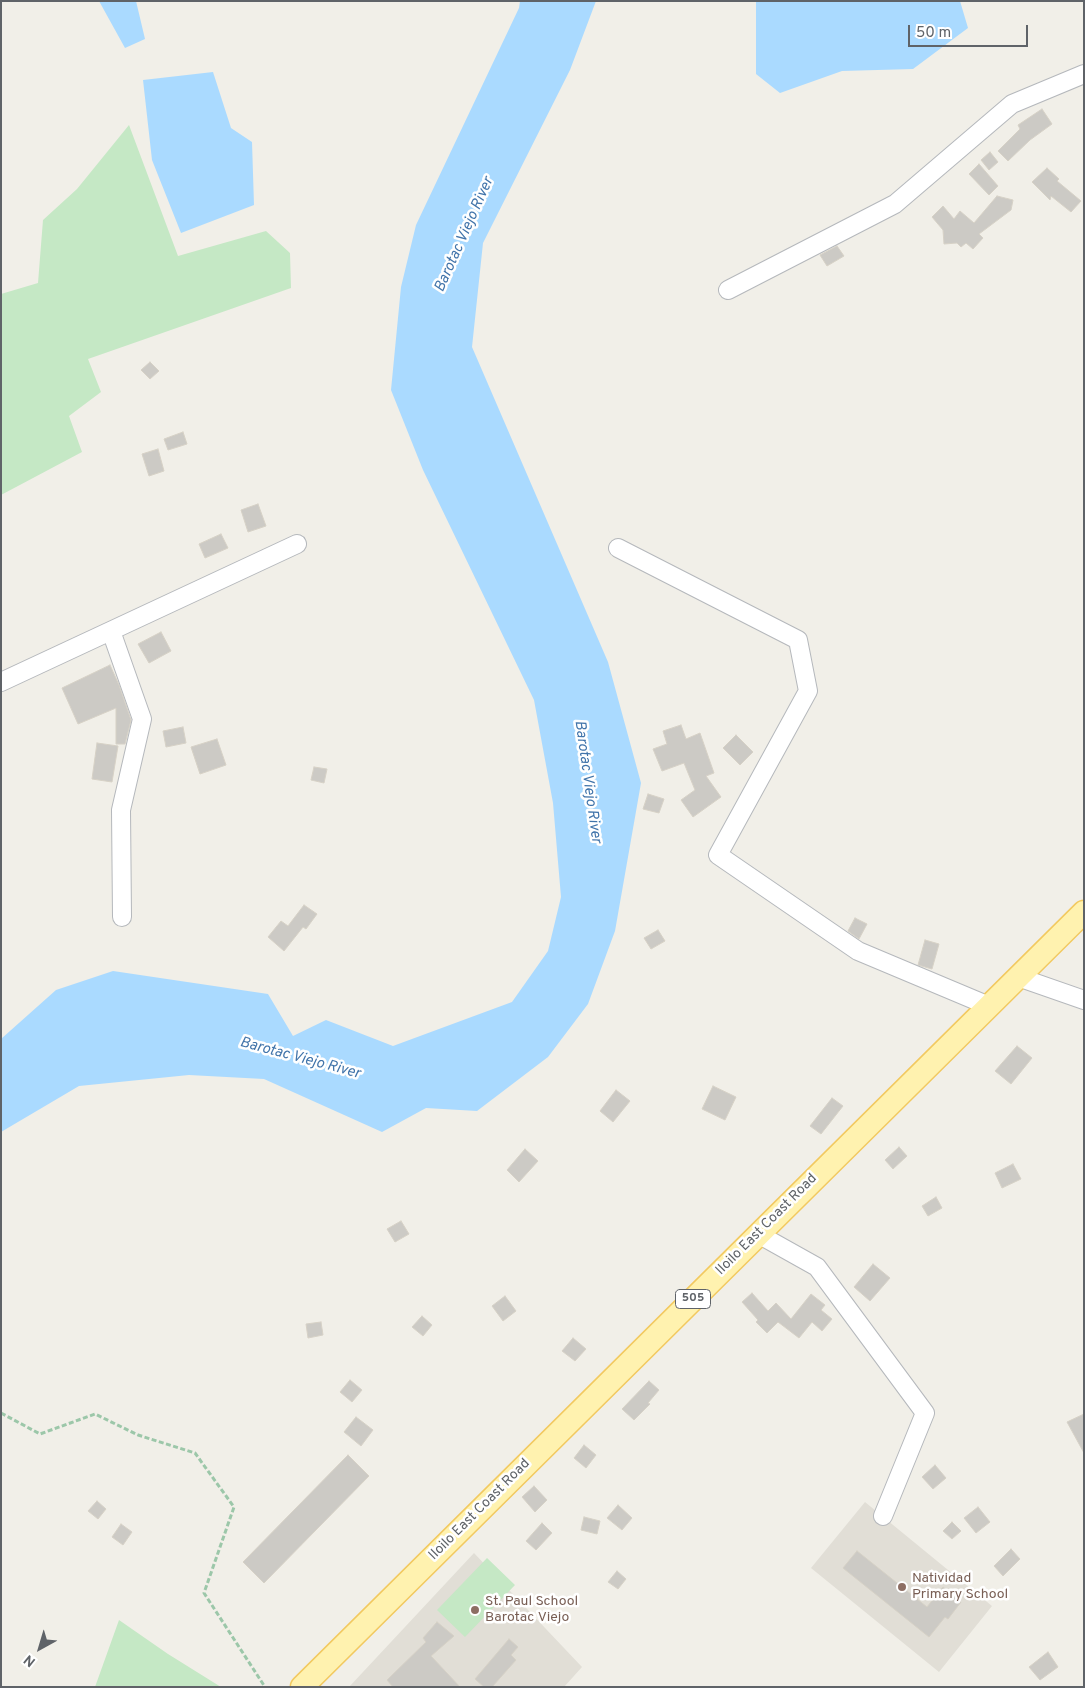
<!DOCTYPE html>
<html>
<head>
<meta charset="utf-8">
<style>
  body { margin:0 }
  #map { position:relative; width:1085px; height:1688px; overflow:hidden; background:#f1efe8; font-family:Overpass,sans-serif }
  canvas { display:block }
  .frame { position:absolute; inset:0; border:2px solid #5f6368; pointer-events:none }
  .north { position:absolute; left:15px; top:1623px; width:50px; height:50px; -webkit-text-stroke:4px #fff; paint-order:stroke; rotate:219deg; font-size:14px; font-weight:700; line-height:20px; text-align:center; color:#5f6368 }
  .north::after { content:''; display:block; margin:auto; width:18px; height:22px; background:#5f6368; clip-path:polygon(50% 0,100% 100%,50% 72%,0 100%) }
  .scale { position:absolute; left:908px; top:25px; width:120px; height:22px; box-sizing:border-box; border:2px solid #5f6368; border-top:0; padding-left:6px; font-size:15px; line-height:18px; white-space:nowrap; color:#5f6368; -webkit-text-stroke:4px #fff; paint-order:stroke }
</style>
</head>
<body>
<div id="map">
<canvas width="1085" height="1688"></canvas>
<div class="frame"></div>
<div class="north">N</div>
<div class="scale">50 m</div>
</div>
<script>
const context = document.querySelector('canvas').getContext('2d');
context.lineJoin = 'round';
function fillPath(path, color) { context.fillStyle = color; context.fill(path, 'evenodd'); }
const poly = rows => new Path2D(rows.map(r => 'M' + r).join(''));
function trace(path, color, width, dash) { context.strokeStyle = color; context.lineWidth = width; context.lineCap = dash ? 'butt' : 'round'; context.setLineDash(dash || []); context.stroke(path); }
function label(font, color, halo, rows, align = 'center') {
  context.font = font + ' Overpass,sans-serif'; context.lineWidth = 5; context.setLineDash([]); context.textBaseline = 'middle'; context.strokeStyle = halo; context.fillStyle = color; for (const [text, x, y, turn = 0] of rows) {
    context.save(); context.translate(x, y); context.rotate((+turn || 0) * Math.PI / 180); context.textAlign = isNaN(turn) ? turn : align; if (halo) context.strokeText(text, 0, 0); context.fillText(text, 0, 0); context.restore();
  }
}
fillPath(poly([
  [865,1502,992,1606,939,1672,811,1568],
  [474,1553,582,1667,564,1687,349,1687]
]), '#e1ded6');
fillPath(poly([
  [129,125,178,256,266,231,290,253,291,288,88,359,101,392,69,416,82,452,1,495,1,294,38,283,43,220,77,189],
  [487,1558,515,1585,465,1637,437,1610],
  [119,1620,168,1654,221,1687,95,1687]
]), '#c5e8c5');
fillPath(poly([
  [99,1,136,1,145,39,125,48],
  [520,1,596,1,570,70,483,243,472,347,608,662,641,783,615,931,588,1004,548,1057,477,1111,426,1108,382,1132,264,1079,189,1075,79,1086,1,1132,1,1039,56,990,113,971,268,994,293,1036,326,1020,393,1046,512,1002,548,951,561,897,553,803,534,700,423,470,391,390,401,287,416,225,519,8],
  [756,1,960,1,968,28,913,69,842,71,780,93,756,74],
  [213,72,231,128,252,142,254,205,181,233,152,160,143,80]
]), '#aadaff');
const building = poly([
  [1042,109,1052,124,1030,140,1008,161,998,151,1020,129,1018,125,1042,109],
  [990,152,998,162,989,170,981,160,990,152],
  [979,164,998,186,989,195,969,174,979,164],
  [1047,168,1059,179,1057,181,1081,201,1071,212,1051,196,1050,200,1032,182,1047,168],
  [997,196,1013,200,1011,210,979,234,983,238,973,249,966,243,961,247,957,243,944,244,943,230,932,217,943,206,954,219,960,211,974,223,997,196],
  [837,246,844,256,827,266,820,255,837,246],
  [150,362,159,371,150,379,141,370,150,362],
  [183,432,187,444,168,450,164,439,183,432],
  [158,449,164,471,149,476,142,454,158,449],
  [258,504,266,526,248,532,241,510,258,504],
  [221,534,228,548,205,558,199,544,221,534],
  [161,632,171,651,149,663,138,644,161,632],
  [110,665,119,685,131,720,125,744,116,744,116,708,78,724,62,688,110,665],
  [681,725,686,739,700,733,714,773,706,776,721,797,693,817,681,800,695,790,684,763,662,771,653,749,667,744,663,731,681,725],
  [183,727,186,743,166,747,163,731,183,727],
  [736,735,753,752,740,765,723,748,736,735],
  [217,739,226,765,200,774,191,747,217,739],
  [97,743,118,746,112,782,92,779,97,743],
  [314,767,327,769,324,783,311,780,314,767],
  [648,794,664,799,659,813,643,809,648,794],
  [304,905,317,914,306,929,303,927,284,951,268,937,281,921,288,926,304,905],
  [855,918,867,924,859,939,848,931,855,918],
  [658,930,665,941,651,949,644,938,658,930],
  [925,940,939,944,932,969,918,965,925,940],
  [1017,1046,1032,1058,1011,1084,995,1071,1017,1046],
  [713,1086,736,1097,725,1120,702,1109,713,1086],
  [616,1090,630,1101,613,1122,600,1111,616,1090],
  [832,1098,843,1106,821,1134,810,1126,832,1098],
  [899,1147,907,1156,893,1169,885,1160,899,1147],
  [525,1149,538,1161,519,1182,507,1170,525,1149],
  [1013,1164,1021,1179,1002,1188,995,1173,1013,1164],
  [936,1197,942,1208,928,1216,922,1206,936,1197],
  [401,1221,409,1234,395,1242,387,1229,401,1221],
  [873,1264,890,1278,870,1301,854,1287,873,1264],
  [752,1293,768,1311,776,1303,791,1319,811,1294,825,1305,821,1310,832,1319,822,1331,812,1322,799,1338,778,1322,767,1333,756,1322,758,1320,742,1302,752,1293],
  [505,1296,516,1311,503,1321,492,1306,505,1296],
  [422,1316,432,1325,423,1336,412,1327,422,1316],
  [321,1322,323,1335,308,1338,306,1324,321,1322],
  [573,1338,586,1349,575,1361,562,1351,573,1338],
  [350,1380,362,1390,352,1402,340,1392,350,1380],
  [649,1381,659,1390,648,1403,650,1404,634,1420,622,1409,649,1381],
  [1084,1414,1084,1453,1067,1422,1084,1414],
  [356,1417,373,1430,361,1446,344,1432,356,1417],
  [584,1445,596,1455,586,1468,574,1458,584,1445],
  [348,1455,369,1476,264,1583,243,1562,348,1455],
  [935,1465,946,1478,933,1489,922,1477,935,1465],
  [534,1486,547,1500,535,1512,522,1497,534,1486],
  [97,1501,106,1509,98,1519,88,1511,97,1501],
  [618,1505,632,1518,622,1530,607,1518,618,1505],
  [978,1507,990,1522,976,1533,964,1518,978,1507],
  [584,1517,600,1521,597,1534,581,1530,584,1517],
  [952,1522,961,1531,952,1539,943,1531,952,1522],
  [542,1523,552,1533,536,1550,526,1541,542,1523],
  [121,1524,132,1532,123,1545,112,1537,121,1524],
  [1011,1549,1020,1559,1003,1576,994,1566,1011,1549],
  [857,1551,927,1607,943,1587,961,1602,948,1619,945,1617,929,1637,843,1568,857,1551],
  [617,1571,626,1579,618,1589,608,1582,617,1571],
  [437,1622,454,1636,431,1656,460,1687,393,1687,387,1680,426,1642,423,1638,437,1622],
  [509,1639,518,1647,511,1655,516,1660,492,1687,484,1687,475,1679,509,1639],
  [1048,1652,1058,1667,1040,1680,1029,1667,1048,1652]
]);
fillPath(building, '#cccac5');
trace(building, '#d6d1c6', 1);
const minor = poly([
  [728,290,895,204,1012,104,1084,74],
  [618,548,798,640,808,691,718,855,858,951,989,1006],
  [111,631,142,719,121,810,122,917],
  [1,682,297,544],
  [1018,977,1084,1000],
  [758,1234,817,1267,925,1413,883,1516]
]);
const major = poly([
  [302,1687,1084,912]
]);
trace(minor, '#b5b8bc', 20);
trace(major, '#f2c960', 25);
trace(poly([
  [1,1413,40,1434,95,1414,138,1435,195,1453,234,1507,204,1593,265,1687]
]), '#9cc7a9', 3, [5, 2.5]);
trace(minor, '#fff', 18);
trace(major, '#fff2af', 22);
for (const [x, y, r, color] of [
  [902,1587,5,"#8d6e63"],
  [475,1610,5,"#8d6e63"]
]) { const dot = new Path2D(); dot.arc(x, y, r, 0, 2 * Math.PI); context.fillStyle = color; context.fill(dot); trace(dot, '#fff', 2); }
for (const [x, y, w] of [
  [693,1299,35]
]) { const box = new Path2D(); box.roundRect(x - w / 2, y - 9.5, w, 19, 4); context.fillStyle = '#fff'; context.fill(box); trace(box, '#5f6368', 1); }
label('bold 12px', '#5f6368', null, [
  ["505",693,1299]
]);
label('14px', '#5f6368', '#fff', [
  ["Iloilo East Coast Road",767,1225,-45],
  ["Iloilo East Coast Road",480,1510,-45]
]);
label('14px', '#785e54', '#fff', [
  ["Natividad",912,1579],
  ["Primary School",912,1595],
  ["St. Paul School",485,1602],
  ["Barotac Viejo",485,1618]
], 'left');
label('italic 15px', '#4174aa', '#fff', [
  ["Barotac Viejo River",465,235,-66],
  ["Barotac Viejo River",587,782,82],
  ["Barotac Viejo River",300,1059,15]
]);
</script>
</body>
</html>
